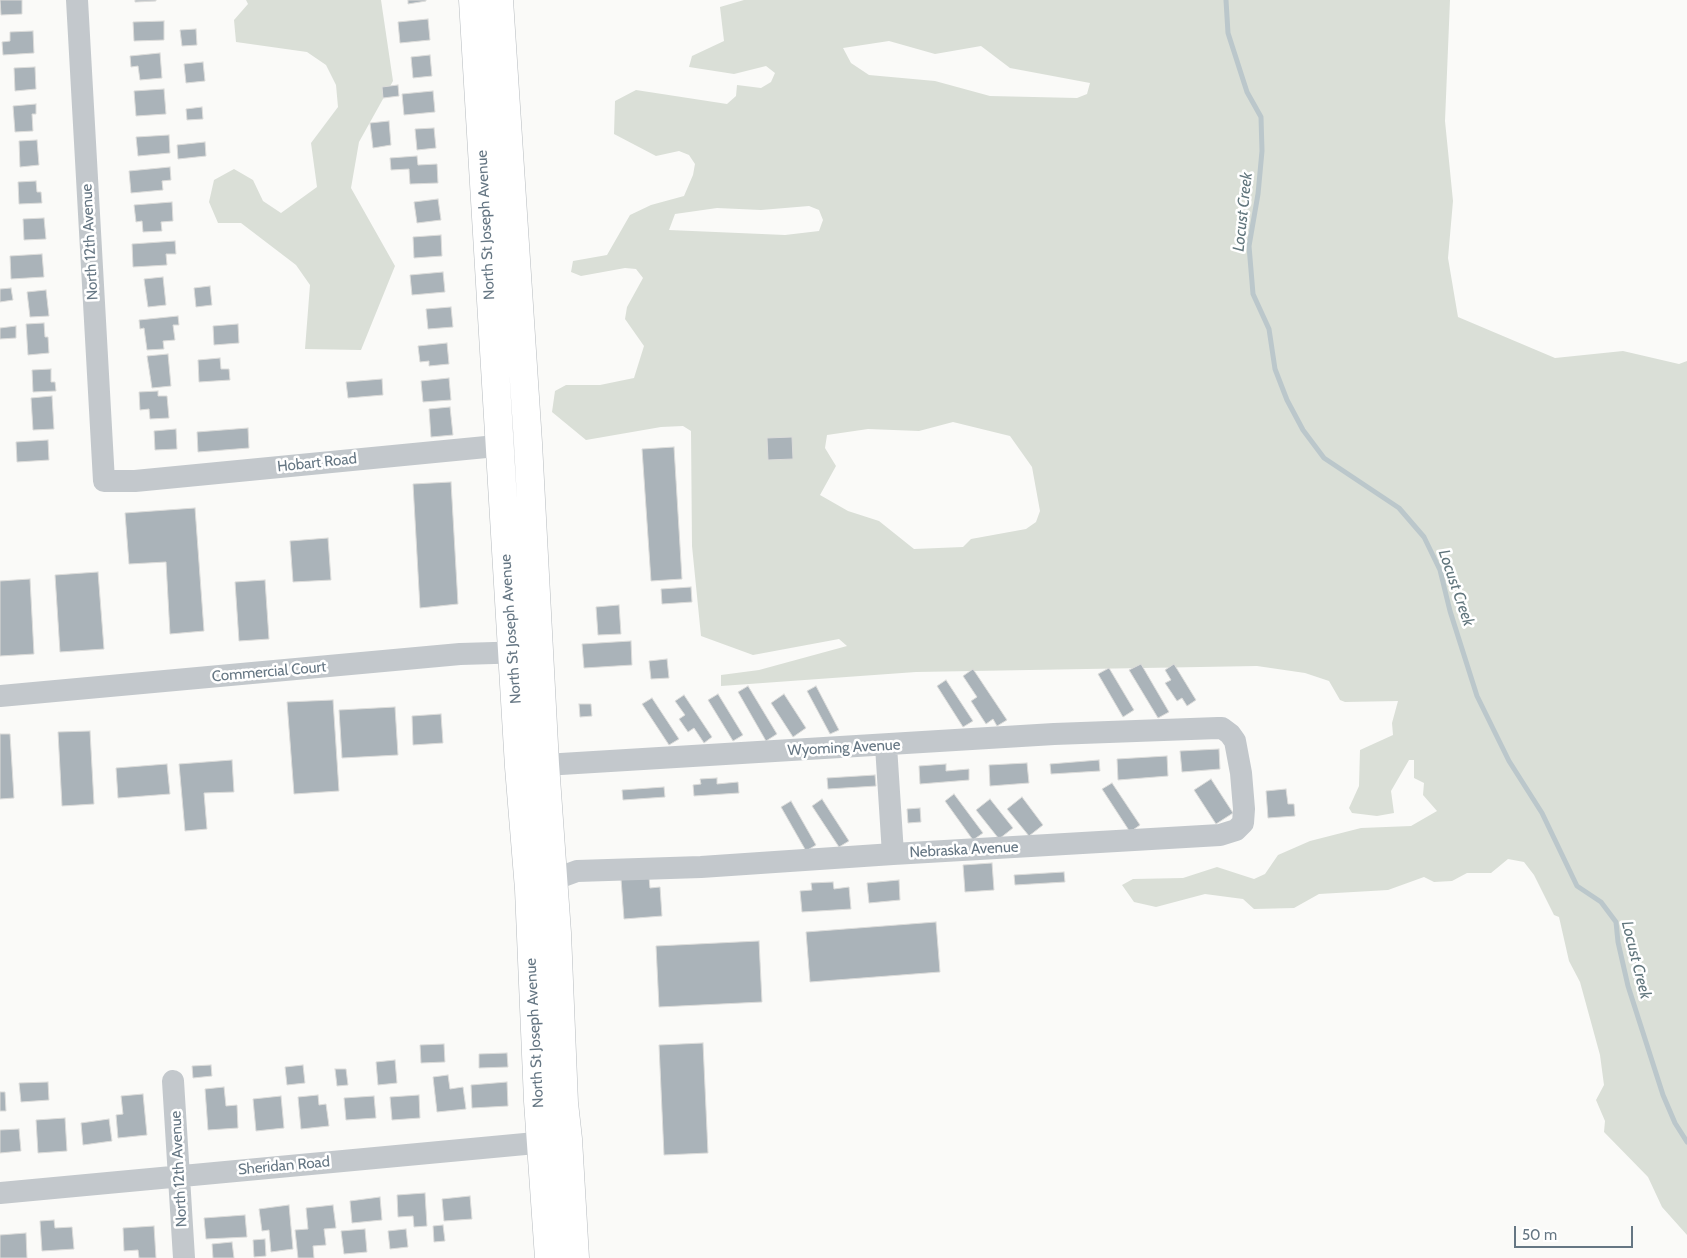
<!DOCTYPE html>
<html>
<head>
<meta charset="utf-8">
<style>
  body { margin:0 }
  #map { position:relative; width:1687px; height:1258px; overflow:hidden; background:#fafaf8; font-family:Cabin,sans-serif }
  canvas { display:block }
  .scale { position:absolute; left:1514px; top:1226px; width:119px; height:22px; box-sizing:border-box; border:2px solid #657683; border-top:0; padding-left:6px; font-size:15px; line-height:18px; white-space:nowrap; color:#657683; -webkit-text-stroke:4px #fff; paint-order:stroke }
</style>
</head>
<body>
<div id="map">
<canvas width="1687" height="1258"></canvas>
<div class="scale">50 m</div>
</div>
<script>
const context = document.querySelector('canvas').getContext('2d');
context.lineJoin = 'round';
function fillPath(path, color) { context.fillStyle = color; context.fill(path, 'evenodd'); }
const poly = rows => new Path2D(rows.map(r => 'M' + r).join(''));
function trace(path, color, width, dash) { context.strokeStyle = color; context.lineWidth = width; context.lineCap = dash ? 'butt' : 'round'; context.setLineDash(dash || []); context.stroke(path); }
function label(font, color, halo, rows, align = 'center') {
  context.font = font + ' Cabin,sans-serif'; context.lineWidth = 5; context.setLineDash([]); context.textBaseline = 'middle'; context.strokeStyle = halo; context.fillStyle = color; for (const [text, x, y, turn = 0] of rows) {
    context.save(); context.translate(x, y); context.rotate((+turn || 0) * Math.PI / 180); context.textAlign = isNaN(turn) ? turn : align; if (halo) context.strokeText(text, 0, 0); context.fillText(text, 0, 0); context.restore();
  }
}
fillPath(poly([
  [246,0,381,0,393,81,359,142,351,188,395,266,361,350,305,349,310,285,296,265,241,223,218,223,209,202,214,180,234,169,253,180,263,201,281,213,317,187,311,143,338,107,336,85,326,65,307,52,236,42,234,20,248,4],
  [744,0,1450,0,1445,121,1453,201,1448,258,1458,317,1555,358,1623,351,1679,364,1687,361,1687,1235,1662,1207,1648,1177,1604,1132,1605,1121,1596,1100,1604,1085,1600,1055,1580,982,1569,961,1559,917,1554,915,1534,875,1524,862,1508,859,1491,873,1467,873,1452,881,1434,882,1424,877,1388,890,1319,894,1294,908,1254,909,1243,899,1205,894,1156,907,1134,902,1122,885,1133,879,1183,878,1217,867,1254,879,1265,874,1278,855,1310,841,1361,828,1411,826,1437,811,1423,795,1424,783,1414,778,1414,760,1409,760,1391,791,1394,813,1377,816,1352,813,1349,808,1359,786,1360,750,1393,735,1392,723,1398,701,1345,702,1340,700,1329,681,1305,673,1257,666,916,672,721,686,721,675,759,670,847,646,839,639,753,655,701,636,692,546,691,431,683,426,661,427,586,440,552,412,555,391,566,385,600,385,634,378,644,346,625,319,627,307,643,278,636,269,625,268,581,276,571,272,573,261,607,255,630,215,651,205,684,196,693,175,695,164,689,155,679,151,656,156,614,134,615,101,636,90,727,104,736,96,737,85,761,88,771,82,775,73,766,66,734,74,689,67,692,56,724,41,720,7],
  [889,41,935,54,981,46,1010,68,1090,83,1087,94,1077,98,990,96,935,81,869,75,851,63,843,48],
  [809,206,819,210,823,220,819,231,785,235,669,230,675,214,717,208,761,210],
  [953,422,1010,436,1032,467,1040,511,1036,522,1026,529,971,539,963,547,914,549,879,521,848,511,820,495,836,466,825,448,827,435,868,429,919,431]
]), '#dadfd7');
trace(poly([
  [1226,0,1228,33,1247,92,1261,117,1262,151,1258,194,1249,246,1253,294,1269,329,1275,369,1287,400,1303,430,1324,458,1399,508,1424,537,1440,570,1450,611,1477,696,1509,761,1542,813,1577,886,1601,902,1616,922,1618,942,1628,986,1663,1095,1675,1123,1687,1142]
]), '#bbc7cb', 5);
const building = poly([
  [0,0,22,0,22,14,1,15,0,0],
  [135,0,156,0,156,1,135,2,135,0],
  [408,0,426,0,426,1,408,4,408,0],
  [428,19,430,40,400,43,398,22,428,19],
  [164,21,164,40,134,41,133,22,164,21],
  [196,29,197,45,182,46,180,30,196,29],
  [33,31,34,53,3,55,2,42,10,41,10,32,33,31],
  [160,53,162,78,140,80,138,66,131,67,130,56,160,53],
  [430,55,432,76,413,78,411,57,430,55],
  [203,62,205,81,186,83,184,64,203,62],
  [35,67,36,89,15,91,14,68,35,67],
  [398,85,399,96,383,98,382,87,398,85],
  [164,89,166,114,136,116,134,91,164,89],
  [433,91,435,112,404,115,402,94,433,91],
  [36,104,36,114,32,114,33,131,15,132,13,106,36,104],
  [202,107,203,119,187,120,186,109,202,107],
  [389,121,391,145,373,148,370,123,389,121],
  [434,128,436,148,417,150,415,129,434,128],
  [169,135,170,153,138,156,136,137,169,135],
  [37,140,39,165,20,167,19,141,37,140],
  [205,142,206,156,178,159,177,145,205,142],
  [417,156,418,165,437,164,438,183,410,184,409,169,391,170,390,158,417,156],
  [170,167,171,180,162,181,163,190,131,193,129,171,170,167],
  [36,181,37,192,41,192,42,203,19,204,18,182,36,181],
  [438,199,441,220,417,223,414,202,438,199],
  [172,202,173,221,161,222,162,231,143,232,142,221,136,222,134,205,172,202],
  [44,218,46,239,24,240,23,219,44,218],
  [441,235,442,256,414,258,413,237,441,235],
  [175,241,176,254,166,254,167,265,133,267,132,244,175,241],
  [42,254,44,277,11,279,10,256,42,254],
  [443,272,445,292,412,295,410,275,443,272],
  [163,277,166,305,148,307,144,279,163,277],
  [210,286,212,305,196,307,194,288,210,286],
  [11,288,13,300,0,302,0,289,11,288],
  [46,290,49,316,30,317,27,292,46,290],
  [451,307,453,327,428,329,426,309,451,307],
  [178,316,179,325,173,325,175,340,163,341,164,349,147,350,144,328,140,329,139,320,178,316],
  [44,323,45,337,48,337,49,353,28,355,26,324,44,323],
  [238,324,239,343,214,345,213,326,238,324],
  [16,326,16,338,0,339,0,328,16,326],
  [447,343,449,364,429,366,429,361,420,362,418,346,447,343],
  [168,354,171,386,152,388,147,356,168,354],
  [220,358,221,369,229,369,230,380,199,382,198,360,220,358],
  [51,369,51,382,55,382,56,391,33,392,32,370,51,369],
  [449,378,451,400,423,402,421,381,449,378],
  [382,379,383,395,348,398,346,382,382,379],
  [158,391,158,396,167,396,169,418,150,419,149,409,140,410,139,392,158,391],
  [52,396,54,429,33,430,31,398,52,396],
  [450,407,453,435,431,437,429,409,450,407],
  [248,428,249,448,198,452,197,432,248,428],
  [176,429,177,449,155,450,154,431,176,429],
  [792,437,793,459,768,460,767,438,792,437],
  [48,440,49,460,17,462,16,442,48,440],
  [674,447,682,579,651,581,642,449,674,447],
  [451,482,458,604,420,608,413,484,451,482],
  [195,508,204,631,170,634,166,562,129,564,125,513,195,508],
  [328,538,331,580,293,582,290,541,328,538],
  [98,572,104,649,60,652,55,575,98,572],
  [30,579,34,654,0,656,0,581,30,579],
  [265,580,269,639,239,641,235,582,265,580],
  [691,587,692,602,662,604,661,589,691,587],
  [619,605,621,634,598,635,596,607,619,605],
  [631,641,632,665,584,668,582,644,631,641],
  [667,659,669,678,651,679,649,661,667,659],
  [1141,664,1169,712,1158,718,1129,670,1141,664],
  [1174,664,1196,700,1187,706,1182,698,1177,701,1165,683,1171,680,1165,670,1174,664],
  [1109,668,1134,710,1123,717,1098,674,1109,668],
  [973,669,1007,720,997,726,993,719,986,724,971,701,977,697,963,676,973,669],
  [946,680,973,721,963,727,937,686,946,680],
  [748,686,777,734,766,741,738,692,748,686],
  [816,686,839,730,830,734,807,691,816,686],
  [718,694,743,735,733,741,708,700,718,694],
  [784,694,806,728,793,737,771,703,784,694],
  [684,695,712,737,704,743,694,728,688,732,679,719,685,715,675,701,684,695],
  [652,698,679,739,669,745,642,704,652,698],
  [333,700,339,791,294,794,287,702,333,700],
  [579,704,591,704,592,716,580,717,579,704],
  [395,707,398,755,342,758,339,710,395,707],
  [441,714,443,743,413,745,412,716,441,714],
  [90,731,94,804,62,806,58,732,90,731],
  [0,734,10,734,14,798,0,799,0,734],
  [1219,749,1220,769,1182,772,1180,751,1219,749],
  [1167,756,1168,776,1118,780,1117,759,1167,756],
  [232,760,234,792,204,793,207,829,185,831,179,764,232,760],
  [1099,760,1100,771,1051,774,1050,764,1099,760],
  [1027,763,1029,783,990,786,989,765,1027,763],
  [167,764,170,794,118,798,116,768,167,764],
  [946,764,946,771,969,769,969,780,920,784,919,766,946,764],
  [875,775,876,786,828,789,827,778,875,775],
  [717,778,717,784,738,782,739,793,694,796,693,785,701,784,700,779,717,778],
  [1211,779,1233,813,1216,824,1194,790,1211,779],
  [1112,783,1140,825,1130,832,1102,789,1112,783],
  [664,787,665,797,623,800,622,790,664,787],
  [1286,789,1288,804,1294,804,1295,816,1268,818,1266,791,1286,789],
  [954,794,983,833,973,840,945,801,954,794],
  [1022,797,1043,825,1029,836,1007,809,1022,797],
  [822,799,849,841,839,847,812,806,822,799],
  [990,799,1013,828,999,839,976,810,990,799],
  [791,801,816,845,806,851,781,807,791,801],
  [920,808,921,822,908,823,907,809,920,808],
  [992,863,994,890,965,892,963,865,992,863],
  [1064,872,1065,882,1015,885,1014,875,1064,872],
  [649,877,650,888,660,887,662,916,624,919,621,879,649,877],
  [899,880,900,900,869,903,867,883,899,880],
  [833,882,834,889,849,887,851,909,802,912,800,891,812,890,811,883,833,882],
  [936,922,940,972,810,982,806,932,936,922],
  [759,941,762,1002,659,1007,656,946,759,941],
  [703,1043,708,1153,664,1155,659,1045,703,1043],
  [444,1044,445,1062,421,1063,420,1045,444,1044],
  [507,1053,508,1067,479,1068,479,1054,507,1053],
  [395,1060,397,1083,378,1085,376,1062,395,1060],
  [211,1065,212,1076,193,1078,192,1066,211,1065],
  [303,1065,305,1083,287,1085,285,1067,303,1065],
  [335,1069,346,1069,348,1085,337,1086,335,1069],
  [448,1075,450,1089,463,1087,466,1109,437,1112,433,1077,448,1075],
  [48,1082,49,1100,21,1102,19,1083,48,1082],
  [507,1082,508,1106,472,1108,471,1085,507,1082],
  [224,1087,226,1106,237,1105,238,1128,208,1130,205,1089,224,1087],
  [0,1092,5,1092,6,1111,0,1111,0,1092],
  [143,1094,147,1135,118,1138,116,1115,123,1114,121,1096,143,1094],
  [318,1095,319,1105,326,1104,329,1126,301,1129,298,1097,318,1095],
  [419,1095,420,1118,392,1120,390,1097,419,1095],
  [281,1096,284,1128,256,1131,253,1099,281,1096],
  [374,1096,376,1118,346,1120,344,1098,374,1096],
  [65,1118,67,1151,38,1153,36,1120,65,1118],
  [109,1119,112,1141,83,1145,81,1123,109,1119],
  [19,1129,21,1151,0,1153,0,1130,19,1129],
  [425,1193,427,1226,414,1227,413,1216,398,1217,397,1195,425,1193],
  [470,1196,472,1219,444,1221,442,1199,470,1196],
  [380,1197,382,1220,352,1223,350,1201,380,1197],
  [289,1205,293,1249,271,1252,269,1230,262,1231,259,1209,289,1205],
  [333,1205,336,1228,324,1229,326,1245,313,1246,314,1258,298,1258,295,1230,308,1229,306,1208,333,1205],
  [245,1215,247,1237,206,1239,204,1218,245,1215],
  [54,1220,55,1228,72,1227,74,1249,42,1251,40,1221,54,1220],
  [443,1225,445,1241,434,1242,433,1226,443,1225],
  [154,1226,156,1258,139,1258,138,1250,124,1251,123,1228,154,1226],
  [365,1229,367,1252,344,1254,341,1231,365,1229],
  [406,1229,408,1247,390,1249,388,1231,406,1229],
  [26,1233,27,1258,0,1258,0,1235,26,1233],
  [265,1239,266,1256,254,1257,253,1240,265,1239],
  [232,1242,234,1258,213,1258,212,1244,232,1242]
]);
fillPath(building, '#aab3b9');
trace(building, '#dcdcda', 1);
const major = poly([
  [473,0,519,767,529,889,538,1101,549,1258],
  [499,0,528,443,545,764,557,933,564,1103,568,1139,575,1258]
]);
trace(major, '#b5babe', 29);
trace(poly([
  [77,0,104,481,135,481,517,444],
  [0,696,460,654,528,652],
  [886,746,893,854],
  [528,766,1054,734,1218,728,1222,728,1230,734,1235,741,1241,773,1244,809,1243,823,1236,830,1220,835,893,854,701,867,577,871,539,885],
  [173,1081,184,1258],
  [0,1193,557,1141]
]), '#c3c8cc', 22);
trace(major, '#fff', 28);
label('15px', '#657683', '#fff', [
  ["North St Joseph Avenue",486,225,-93],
  ["North 12th Avenue",90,242,-93],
  ["Hobart Road",317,463,-6],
  ["North St Joseph Avenue",511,629,-94],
  ["Commercial Court",269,672,-5],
  ["Wyoming Avenue",844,748,-3],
  ["Nebraska Avenue",964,850,-3],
  ["North St Joseph Avenue",535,1033,-93],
  ["Sheridan Road",284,1166,-5],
  ["North 12th Avenue",179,1169,-93]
]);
label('italic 16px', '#60757c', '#fff', [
  ["Locust Creek",1243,212,-84],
  ["Locust Creek",1456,588,71],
  ["Locust Creek",1636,960,76]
]);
</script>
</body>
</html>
